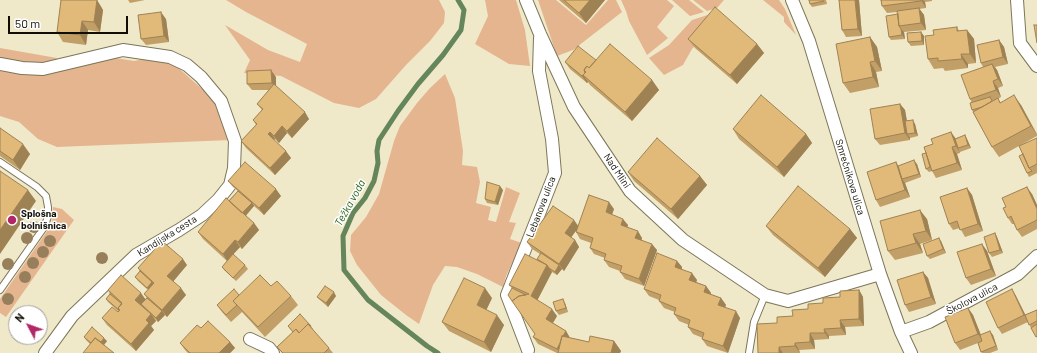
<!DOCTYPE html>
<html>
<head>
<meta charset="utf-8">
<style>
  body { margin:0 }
  #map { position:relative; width:1037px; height:353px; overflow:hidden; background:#efe9c9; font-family:Barlow,sans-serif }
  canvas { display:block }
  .north { position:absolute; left:8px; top:305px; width:40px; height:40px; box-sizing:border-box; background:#fff; border:1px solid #9f9e9b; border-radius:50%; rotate:311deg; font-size:11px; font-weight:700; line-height:16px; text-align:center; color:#0f0d04 }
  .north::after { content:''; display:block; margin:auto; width:14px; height:18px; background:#b12767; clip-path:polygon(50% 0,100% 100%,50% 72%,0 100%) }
  .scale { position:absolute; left:8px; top:16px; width:120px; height:18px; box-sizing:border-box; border:2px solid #0f0d04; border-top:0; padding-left:5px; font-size:12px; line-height:14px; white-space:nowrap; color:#0f0d04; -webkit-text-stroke:3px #fff; paint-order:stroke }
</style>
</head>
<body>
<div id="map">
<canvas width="1037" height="353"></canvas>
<div class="north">N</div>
<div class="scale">50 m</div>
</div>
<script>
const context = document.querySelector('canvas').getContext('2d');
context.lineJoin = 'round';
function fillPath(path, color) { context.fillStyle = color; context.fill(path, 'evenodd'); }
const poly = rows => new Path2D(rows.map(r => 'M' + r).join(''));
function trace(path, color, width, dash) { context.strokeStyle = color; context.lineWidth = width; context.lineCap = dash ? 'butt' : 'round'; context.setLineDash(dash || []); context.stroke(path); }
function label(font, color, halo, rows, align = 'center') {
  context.font = font + ' Barlow,sans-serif'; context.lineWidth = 3; context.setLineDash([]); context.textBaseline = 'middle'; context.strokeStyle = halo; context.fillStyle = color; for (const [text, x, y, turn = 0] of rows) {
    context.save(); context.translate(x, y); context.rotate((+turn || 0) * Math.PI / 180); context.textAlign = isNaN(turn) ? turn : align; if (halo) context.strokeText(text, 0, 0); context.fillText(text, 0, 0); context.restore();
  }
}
fillPath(poly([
  [226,0,439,0,445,12,444,23,430,41,406,65,376,99,359,108,334,103,281,76,244,73,250,60,225,25,268,50,300,62,307,44,246,12],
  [485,0,516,0,525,30,530,66,509,64,475,44,488,16],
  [538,0,556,0,586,25,608,0,616,0,622,12,573,50,557,56],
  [621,0,667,0,674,6,657,27,668,38,647,55,629,21,626,11],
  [672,0,689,0,704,12,690,16],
  [693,0,724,0,717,8,707,11],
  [763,0,779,0,785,9,796,35,784,22,784,17],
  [720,11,722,14,692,49,683,65,664,75,649,58,669,45,692,20],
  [0,48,57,58,57,62,32,65,0,61],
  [116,58,134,61,149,58,164,59,174,64,220,105,231,140,57,147,38,139,19,122,0,116,0,68],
  [445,74,455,98,463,151,462,165,477,167,480,182,476,203,491,207,488,220,496,222,506,187,520,193,509,222,516,223,510,239,522,243,506,276,503,287,477,274,457,267,445,266,433,285,419,324,406,315,381,295,357,265,350,251,351,235,366,217,379,194,394,141,400,126,417,103,430,88],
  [53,207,62,209,74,220,6,317,0,313,0,299,52,224]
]), '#e5b590');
trace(poly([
  [438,353,427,346,368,300,344,270,343,236,353,213,365,198,374,181,378,163,377,151,379,140,398,111,418,84,443,55,461,30,464,10,458,0]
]), '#65855a', 5);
const lane = poly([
  [0,162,37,187,46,196,48,207,48,216,45,226,0,290],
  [749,353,754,322,765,295]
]);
const street = poly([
  [526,0,540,34,574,107,630,191,683,240,765,295,788,301,880,274],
  [792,0,809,41,880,274,901,332,911,353],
  [1017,0,1020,43,1037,66],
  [0,64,22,68,43,69,123,50,170,57,187,65,201,77,221,101,235,141,234,168,230,185,218,200,202,215,179,230,136,255,72,316,45,353],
  [901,332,929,322,1018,274,1037,256],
  [250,339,269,348,273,353],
  [528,350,507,295,555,173,552,139,539,71,540,38]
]);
trace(lane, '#7b7659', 8);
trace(street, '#7b7659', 14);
trace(lane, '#fff', 6);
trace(street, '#fff', 12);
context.fillStyle = '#987f5c';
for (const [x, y] of [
  [34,227],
  [27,238],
  [50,241],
  [43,252],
  [102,258],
  [33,263],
  [8,264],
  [25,277],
  [8,299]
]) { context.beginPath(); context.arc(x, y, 6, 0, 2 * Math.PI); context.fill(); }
fillPath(poly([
  [97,0,103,10,100,32,88,30,86,45,63,42,57,32],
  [128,0,145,0,130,3],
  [559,0,605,0,586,23],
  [826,0,827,4,812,7,810,4],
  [839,0,859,0,862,36,846,37,842,30],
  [881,0,932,0,932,1,925,2,926,8,919,9,924,15,926,30,904,32,905,39,891,40,889,37,898,14,897,12,887,13,882,6],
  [166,19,169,42,146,45,141,39],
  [957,27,959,31,967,30,974,39,976,63,968,64,968,68,945,71,943,68,934,69,928,59,934,35],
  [921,32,924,36,924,45,911,46,908,42],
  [870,37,877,47,882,71,876,72,879,87,850,93,843,83],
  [688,39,757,44,764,53,737,84,695,48],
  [999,40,1004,47,1008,64,995,67,997,70,1003,86,998,88,1001,97,998,99,1001,103,1021,105,1037,134,1037,136,999,157,992,147,972,110,972,103,970,99,983,67,981,63],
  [596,61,652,80,659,90,632,121,590,85,588,82,587,83,570,69,565,62],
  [276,77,276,86,309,119,292,138,287,133,279,143,275,139,274,140,291,158,275,175,246,148,241,141,256,125,253,120,262,110,257,104,269,90,252,90,247,84],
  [900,104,905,110,907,121,915,124,918,136,910,138,910,140,880,145,875,139],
  [0,128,30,154,20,170,0,156],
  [733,129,806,134,812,143,784,177,739,139],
  [951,132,955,139,965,135,967,139,971,148,960,152,960,153,957,154,962,170,936,178,932,171,929,172,926,169,926,153,933,144],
  [1037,138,1037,173,1029,177,1027,173,1023,154],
  [896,162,898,166,917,164,921,177,905,183,910,197,880,207,876,200],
  [628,172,700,176,707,185,678,219,634,181],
  [228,181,281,196,264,215,254,206,246,216,254,223,259,230,242,249,240,247,230,258,245,265,248,269,236,281,224,270,222,267,227,261,203,239,198,232,238,191,233,187],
  [967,188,972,195,983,231,965,237,960,228,953,230,949,224],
  [503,190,498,205,487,203,485,199],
  [1032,194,1037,205,1037,229,1022,237,1017,230,1014,224,1012,224,1008,218],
  [614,209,612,215,628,225,627,227,642,238,642,240,657,250,644,286,625,279,620,272,620,271,609,267,604,260,605,258,594,254,590,248,591,243,580,239,576,232,576,230,571,238,575,240,579,247,564,271,562,269,557,275,552,272,537,300,557,316,553,323,566,331,570,338,589,342,614,341,621,351,620,353,557,353,538,344,533,337,535,334,512,288,509,285,537,260,540,254,532,249,527,242,578,226],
  [927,219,932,240,920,244,923,253,895,260,888,251],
  [766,226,850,229,857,238,825,277,773,235],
  [995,233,997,237,1003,253,992,257,989,253],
  [941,241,946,253,930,259,927,256],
  [982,244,987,251,996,276,971,285,966,278],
  [677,261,682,267,682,269,697,280,696,282,706,286,711,293,710,294,721,298,726,305,725,308,740,318,728,353,707,346,702,339,703,338,693,334,688,327,689,325,679,321,674,314,675,312,664,308,659,301,659,300,649,296,644,289],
  [187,265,173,281,186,295,167,317,165,315,158,322,153,317,156,321,151,326,154,330,136,351,107,325,102,318,118,312,118,311,108,302,106,299,110,294,108,290,145,299,147,298,144,294,148,290,138,281,135,277,140,271,138,268],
  [923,272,928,278,936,304,909,312,905,305],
  [271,286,291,296,298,305,265,337,242,312,231,322,222,312,217,305,239,295],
  [1012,289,1016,296,1025,315,1037,310,1037,338,1031,328,1028,322,1002,334,998,328],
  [859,290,863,297,864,326,845,327,846,335,829,336,829,339,814,340,815,349,799,350,800,353,758,353,777,323,793,316,808,309],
  [336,296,328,307,320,300,317,297],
  [492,298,486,310,504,325,491,352,449,331,442,322],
  [565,303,568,312,559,315,556,311],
  [968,308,973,315,981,335,993,335,998,350,990,353,982,353,978,343,960,350,955,343],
  [288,326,311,326,313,329,312,330,329,348,333,353,282,353,277,347,293,332],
  [201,328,230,342,235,348,230,353,188,353,185,350,180,343],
  [84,337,107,341,104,345,90,344,86,340]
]), '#c29f67');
fillPath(poly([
  [97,0,103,10,100,32,94,22],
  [590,0,605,0,586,23,579,13],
  [855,0,859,0,862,36,858,29],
  [921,0,923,0,925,2,926,8],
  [919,8,924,15,926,30,921,23],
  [161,12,166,19,169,42,164,36],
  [82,21,88,30,86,45,80,35],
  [901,29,904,32,905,39,902,35],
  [967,30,974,39,976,63,970,54],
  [921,32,924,36,924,45,922,41],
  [870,37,877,47,882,71,875,61],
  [999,40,1004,47,1008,64,1003,57],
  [757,44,764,53,737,84,730,75],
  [961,54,968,64,968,68,962,59],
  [870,62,876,72,879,87,873,77],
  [992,64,997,70,1003,86,998,79],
  [271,70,276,77,276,90,272,83],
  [585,73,583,75,588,82,587,83,582,76],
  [652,80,659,90,632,121,625,112],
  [993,81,998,88,1001,97,996,90],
  [1014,95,1021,105,1037,135,1031,126],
  [900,104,905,110,909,134,907,134,910,138,910,140,905,133],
  [305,112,309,119,292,138,287,131],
  [913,120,915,124,918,136,915,133],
  [282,126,287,133,279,143,274,136],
  [270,132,275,139,273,141,268,134],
  [951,132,956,139,958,148,960,153,956,146],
  [806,134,812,143,784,177,777,167],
  [965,135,967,139,971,148,968,145],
  [23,144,30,154,20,170,13,160],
  [952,147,957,154,962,170,957,163],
  [286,151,291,158,275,175,270,168],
  [914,160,917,164,921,177,919,174],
  [896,162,900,169,902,179,905,183,910,197,905,190],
  [700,176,707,185,678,219,671,209],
  [500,186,503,190,498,205,495,202],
  [1027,187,1032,194,1037,205,1037,209],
  [967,188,972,195,983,231,978,224],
  [276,189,281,196,264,215,259,208],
  [28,190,36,201,0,254,0,230],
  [609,202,614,209,610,219,606,212],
  [252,203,254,206,244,217,242,214],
  [920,210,927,219,932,240,926,231],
  [623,219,628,225,626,232,621,225],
  [574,220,579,227,569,240,565,233],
  [254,223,259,230,242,249,238,242],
  [850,229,857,238,825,277,818,268],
  [638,231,642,238,640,244,635,238],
  [995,233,997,237,1003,253,1000,250],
  [913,234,920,244,923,253,916,243],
  [939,238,941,241,946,253,943,249],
  [235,240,240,247,227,261,223,254],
  [575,240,579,247,564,271,559,264],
  [652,244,657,250,644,286,639,279],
  [982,244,987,251,996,276,991,269],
  [183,259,187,265,172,283,167,276],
  [677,261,682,267,680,274,675,267],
  [547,265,552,272,536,303,531,296],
  [559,265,562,269,557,275,555,272],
  [923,272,928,278,936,304,931,297],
  [692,273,697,280,694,287,689,280],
  [152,282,155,286,150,291,147,288],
  [706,286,711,293,709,299,704,292],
  [181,288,186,295,167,317,162,310],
  [485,288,492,298,484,315,477,305],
  [1012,289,1016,296,1029,322,1024,315],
  [859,290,863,297,864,326,859,319],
  [334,292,336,296,328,307,326,303],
  [141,293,146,300,140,307,135,300],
  [721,298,726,305,723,312,718,305],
  [563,299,565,303,568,312,566,308],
  [968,308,973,315,983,341,978,334],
  [552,309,557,316,551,326,546,319],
  [162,311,165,315,158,322,156,318],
  [736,311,740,318,728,353,723,346],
  [151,314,156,321,151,326,154,330,136,351,131,344,146,320],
  [497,315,504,325,491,352,484,342],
  [840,320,845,327,846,335,841,328],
  [824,329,829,336,829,339,825,333],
  [566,331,570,338,560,353,557,349],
  [990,331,993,335,998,350,996,346],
  [810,333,814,340,815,349,810,342],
  [104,338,107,341,99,351,97,347],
  [614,341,621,351,620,353,611,353],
  [230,342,235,348,230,353,219,353],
  [795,343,799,350,800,353,795,346],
  [779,347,783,353,779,353]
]), '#9e8254');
const building = poly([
  [61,0,97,0,94,22,82,21,80,35,57,32,61,0],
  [564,0,590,0,579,13,564,0],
  [809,0,824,0,824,1,810,4,809,0],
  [839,0,855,0,858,29,842,30,839,0],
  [881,0,921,0,921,1,882,6,881,0],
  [715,7,757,44,730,75,688,39,715,7],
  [919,8,921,23,899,26,897,11,919,8],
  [161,12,164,36,141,39,138,15,161,12],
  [898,14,899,26,901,29,902,35,889,37,886,16,898,14],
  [1034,25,1037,25,1037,43,1034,25],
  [957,27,957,31,967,30,970,54,961,54,962,59,938,61,938,58,928,59,925,36,934,35,933,30,957,27],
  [921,32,922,41,908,42,907,33,921,32],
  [870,37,875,61,870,62,873,77,843,83,836,44,870,37],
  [999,40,1003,57,981,63,977,45,999,40],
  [610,44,652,80,625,112,583,75,586,72,584,70,587,66,589,68,610,44],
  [578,46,596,60,589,68,587,66,584,70,585,73,582,76,565,62,578,46],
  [992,64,998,79,993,81,996,90,970,99,961,75,992,64],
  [271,70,272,83,247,84,247,71,271,70],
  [274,84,305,112,287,131,282,126,274,136,270,132,268,134,286,151,270,168,241,141,257,124,253,120,263,109,257,104,274,84],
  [761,95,806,134,777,167,733,129,761,95],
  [1014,95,1031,126,992,147,973,112,998,98,1000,103,1014,95],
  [990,97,992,101,982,107,972,110,970,103,990,97],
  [900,104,905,133,875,139,870,109,900,104],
  [913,120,915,133,907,134,905,121,913,120],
  [0,128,23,144,13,160,0,151,0,128],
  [951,132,956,146,952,147,957,163,932,171,924,147,933,144,931,139,951,132],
  [965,135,968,145,958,148,955,139,965,135],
  [657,138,700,176,671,209,628,172,657,138],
  [1037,138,1037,164,1029,168,1019,146,1037,138],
  [926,153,930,167,926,169,922,154,926,153],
  [1023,154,1029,168,1032,171,1027,173,1019,156,1023,154],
  [914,160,919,174,902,179,898,166,914,160],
  [245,162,276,189,259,208,228,181,245,162],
  [896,162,905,190,876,200,867,172,896,162],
  [0,171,28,190,0,230,0,171],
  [487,182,500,186,495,202,485,199,487,182],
  [798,186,850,229,818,268,766,226,798,186],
  [1027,187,1037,209,1037,220,1017,230,1011,216,1008,218,1003,208,1006,207,1002,198,1027,187],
  [967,188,978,224,960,230,957,221,949,224,940,197,967,188],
  [238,191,252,203,242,213,229,201,238,191],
  [589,195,609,202,606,212,623,219,621,225,638,231,635,238,652,244,639,279,620,272,622,266,604,260,606,254,590,248,593,238,576,232,589,195],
  [226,198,254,223,238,242,235,240,223,254,198,232,226,198],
  [553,206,574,220,565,233,575,240,559,264,527,242,553,206],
  [920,210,926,231,913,234,916,243,888,251,880,221,920,210],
  [995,233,1000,250,989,253,984,237,995,233],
  [939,238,943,249,927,256,923,244,939,238],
  [162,241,183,259,167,276,181,288,162,310,144,294,154,283,138,268,162,241],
  [982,244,991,269,966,278,957,252,982,244],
  [541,253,559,265,555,272,549,268,547,265,537,259,541,253],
  [657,253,677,261,675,267,692,273,689,280,706,286,704,292,721,298,718,305,736,311,723,346,702,339,704,333,688,327,690,320,674,314,676,308,659,301,661,295,644,289,657,253],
  [233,254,245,265,233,278,222,267,233,254],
  [525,254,547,265,531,296,552,309,546,319,566,331,563,336,562,336,560,343,557,349,533,337,535,334,512,301,519,296,529,294,509,285,525,254],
  [140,271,152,282,147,288,135,277,140,271],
  [923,272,931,297,905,305,897,280,923,272],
  [121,275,141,293,135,300,151,314,146,320,149,323,131,344,102,318,112,307,118,312,120,310,118,308,122,303,108,290,121,275],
  [260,275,271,286,277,281,291,296,258,327,233,301,260,275],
  [464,278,485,288,477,305,497,315,484,342,442,322,464,278],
  [325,286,334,292,326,303,317,297,325,286],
  [512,288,526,295,519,296,512,301,508,295,512,288],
  [234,289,239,295,233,301,237,305,226,315,217,305,234,289],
  [1012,289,1024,315,998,328,986,302,1012,289],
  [859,290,859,319,840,320,841,328,824,329,825,333,810,333,810,342,795,343,795,346,779,347,779,353,758,353,757,324,777,323,777,317,793,316,792,310,808,309,808,304,823,303,823,298,840,297,840,291,859,290],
  [110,294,122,304,118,308,119,310,106,299,110,294],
  [147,298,162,311,156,318,141,304,147,298],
  [563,299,566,308,556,311,553,302,563,299],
  [968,308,978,334,955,343,945,317,968,308],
  [1037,310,1037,321,1029,325,1025,315,1037,310],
  [300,314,311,326,310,326,308,324,299,333,296,329,293,332,288,326,300,314],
  [208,321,230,342,219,353,190,353,180,343,197,325,201,328,208,321],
  [308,324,329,348,324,353,283,353,277,347,296,329,299,333,308,324],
  [1037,324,1037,336,1036,337,1031,328,1037,324],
  [92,327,104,338,101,342,95,338,91,343,84,337,92,327],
  [990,331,996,346,981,352,978,343,982,341,980,335,990,331],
  [562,336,589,342,590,336,614,341,611,353,558,353,562,336],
  [95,338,114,353,83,353,95,338]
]);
fillPath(building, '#e1b978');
trace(building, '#9e8254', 1);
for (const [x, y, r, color] of [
  [12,220,5,"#b12767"]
]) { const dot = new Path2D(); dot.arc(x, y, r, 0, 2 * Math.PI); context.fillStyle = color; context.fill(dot); trace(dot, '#fff', 1.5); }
label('10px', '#0f0d04', '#fff', [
  ["Nad Mlini",617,171,56],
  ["Smrečnikova ulica",850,177,73],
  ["Lebanova ulica",541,207,-69],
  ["Kandijska cesta",167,236,-32],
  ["Školova ulica",972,299,-28]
]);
label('bold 10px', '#0f0d04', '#fff', [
  ["Splošna",21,214],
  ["bolnišnica",21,226]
], 'left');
label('italic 11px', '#2b661a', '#fff', [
  ["Težka voda",350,203,-61]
]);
</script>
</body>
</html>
